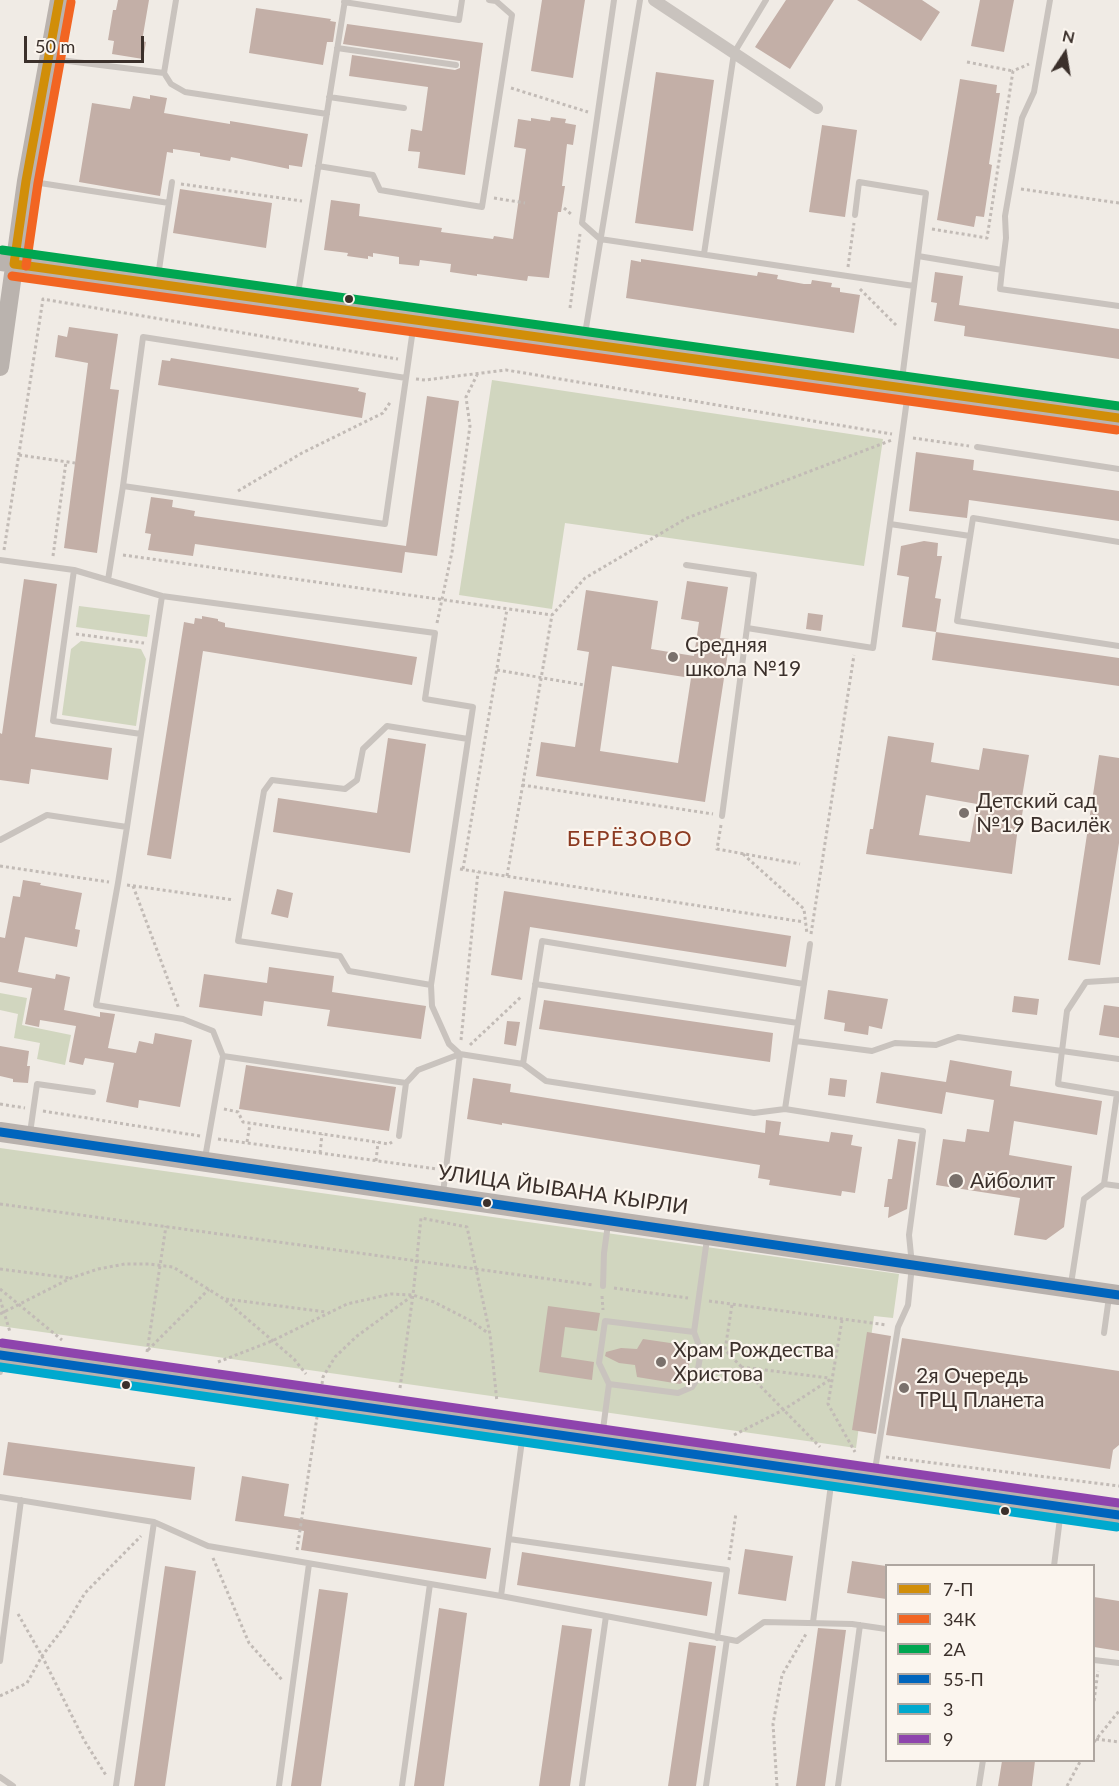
<!DOCTYPE html>
<html>
<head>
<meta charset="utf-8">
<style>
  body { margin:0 }
  #map { position:relative; width:1119px; height:1786px; overflow:hidden; background:#f0ebe5; font-family:Lato,sans-serif }
  canvas { display:block }
  .legend { position:absolute; left:885px; top:1564px; width:210px; height:198px; box-sizing:border-box; background:#fbf5ee; border:2px solid #aea6a0; margin:0; padding:8px 10px; list-style:none; font-size:18px; color:#3b302b }
  .legend li { display:flex; align-items:center; gap:12px; height:30px }
  .legend b { width:30px; border:2px solid #aea6a0 }
  .north { position:absolute; left:1035px; top:24px; width:60px; height:60px; -webkit-text-stroke:4px #fbf5ee; paint-order:stroke; rotate:12deg; font-size:16px; font-weight:700; line-height:24px; text-align:center; color:#3b302b }
  .north::after { content:''; display:block; margin:auto; width:21px; height:27px; background:#3b302b; clip-path:polygon(50% 0,100% 100%,50% 72%,0 100%) }
  .scale { position:absolute; left:24px; top:36px; width:120px; height:27px; box-sizing:border-box; border:3px solid #3b302b; border-top:0; padding-left:8px; font-size:18px; line-height:21px; white-space:nowrap; color:#3b302b; -webkit-text-stroke:4px #fbf5ee; paint-order:stroke }
</style>
</head>
<body>
<div id="map">
<canvas width="1119" height="1786"></canvas>
<ul class="legend">
<li><b style="height:8px;background:#d18e09"></b>7-П</li>
<li><b style="height:8px;background:#f26522"></b>34К</li>
<li><b style="height:8px;background:#00a651"></b>2А</li>
<li><b style="height:8px;background:#0065bd"></b>55-П</li>
<li><b style="height:8px;background:#00a9ce"></b>3</li>
<li><b style="height:8px;background:#8e44ad"></b>9</li>
</ul>
<div class="north">N</div>
<div class="scale">50 m</div>
</div>
<script>
const context = document.querySelector('canvas').getContext('2d');
context.lineJoin = 'round';
function fillPath(path, color) { context.fillStyle = color; context.fill(path, 'evenodd'); }
const poly = rows => new Path2D(rows.map(r => 'M' + r).join(''));
function trace(path, color, width, dash) { context.strokeStyle = color; context.lineWidth = width; context.lineCap = dash ? 'butt' : 'round'; context.setLineDash(dash || []); context.stroke(path); }
function label(font, color, halo, rows, align = 'center') {
  context.font = font + ' Lato,sans-serif'; context.lineWidth = 4.5; context.setLineDash([]); context.textBaseline = 'middle'; context.strokeStyle = halo; context.fillStyle = color; for (const [text, x, y, turn = 0] of rows) {
    context.save(); context.translate(x, y); context.rotate((+turn || 0) * Math.PI / 180); context.textAlign = isNaN(turn) ? turn : align; if (halo) context.strokeText(text, 0, 0); context.fillText(text, 0, 0); context.restore();
  }
}
fillPath(poly([
  [492,380,883,439,864,566,565,523,552,609,459,595],
  [79,606,150,615,147,637,76,627],
  [81,641,141,649,146,659,136,726,62,715,71,649],
  [0,993,27,998,22,1025,71,1035,65,1065,37,1059,40,1043,14,1038,18,1014,0,1010],
  [0,1148,899,1274,893,1318,874,1316,856,1448,0,1326]
]), '#d1d6bf');
fillPath(poly([
  [118,0,149,0,142,41,146,42,143,59,112,54,114,41,108,40,113,10,116,10],
  [542,0,585,0,573,78,531,71],
  [786,0,834,0,790,69,755,47],
  [857,0,922,0,940,12,921,41],
  [980,0,1014,0,1004,52,971,46],
  [256,8,331,19,330,21,336,22,333,42,327,42,323,65,249,53],
  [347,24,483,43,465,175,418,168,420,152,408,151,411,129,422,131,428,87,349,76,352,55,455,70,460,68,460,61,343,44],
  [656,72,714,80,693,231,635,223],
  [960,79,997,85,996,93,1000,93,989,164,992,165,984,217,976,216,974,227,937,220],
  [150,95,167,98,164,113,230,124,230,121,308,134,302,167,289,165,289,169,231,157,230,161,200,156,200,153,173,149,173,153,167,152,160,196,79,182,92,103,130,109,133,96,150,99],
  [551,117,566,119,565,123,576,125,573,145,567,144,562,186,565,186,561,212,558,212,549,278,528,276,527,281,477,274,477,276,450,272,451,264,420,260,419,266,399,264,399,257,373,253,373,257,368,256,368,259,347,256,348,253,324,250,331,200,360,204,359,216,442,228,441,232,493,239,494,236,513,239,526,149,514,147,518,119,531,121,531,118,550,121],
  [822,125,857,130,845,217,809,212],
  [180,189,272,203,266,248,173,233],
  [641,259,757,276,758,272,778,275,777,279,804,284,811,284,812,280,832,283,831,287,840,288,840,292,860,295,854,333,626,298,631,260,641,262],
  [935,272,963,276,959,305,1119,329,1119,359,964,336,965,326,934,321,937,303,931,302],
  [69,327,118,334,110,389,119,390,97,553,64,548,88,363,55,357,58,335,67,337],
  [171,358,359,388,358,391,366,393,362,418,158,385,162,360,170,361],
  [427,396,459,401,437,556,405,552,402,573,195,544,193,556,148,550,151,534,145,533,151,497,173,500,172,507,195,511,194,516,406,546],
  [916,452,974,460,973,470,1119,491,1119,521,969,500,967,518,909,511],
  [924,541,938,543,937,556,942,556,935,598,941,599,936,632,902,627,909,577,897,575,901,546],
  [24,579,57,584,35,737,112,748,108,780,31,769,29,784,0,780,0,733,2,734],
  [687,581,728,587,720,638,730,639,705,802,536,776,541,742,575,747,589,652,577,650,586,590,658,601,651,649,694,656,699,622,681,619],
  [612,666,691,678,678,763,600,751],
  [808,613,823,615,821,631,806,629],
  [202,616,218,619,218,621,225,623,225,627,417,657,412,685,203,651,171,859,147,855,184,622,194,624,195,618,202,619],
  [936,632,1119,658,1119,686,932,660],
  [888,736,934,743,931,762,979,770,983,748,1029,755,1021,803,1024,803,1020,828,1018,827,1012,874,866,854,870,829,873,829],
  [926,795,977,804,970,842,919,835],
  [388,738,426,744,410,853,273,832,278,798,377,813],
  [1099,755,1119,758,1119,843,1100,965,1068,960],
  [23,880,41,883,40,885,82,893,75,929,80,930,77,947,25,937,18,972,55,979,56,974,70,977,64,1010,100,1017,100,1012,115,1014,108,1048,136,1053,139,1041,153,1044,155,1033,192,1040,180,1107,139,1100,138,1108,106,1102,114,1063,85,1058,83,1065,69,1062,76,1026,40,1020,39,1027,25,1024,32,988,0,982,0,937,5,938,13,896,20,897],
  [277,889,293,893,288,918,271,914],
  [504,891,791,936,786,967,530,927,522,980,491,975],
  [269,967,334,976,332,992,426,1006,421,1039,327,1026,330,1010,264,1001,262,1016,199,1007,204,974,267,983],
  [828,990,888,999,882,1029,869,1026,868,1035,844,1031,845,1023,824,1019],
  [1014,996,1039,999,1037,1015,1012,1012],
  [544,1000,773,1033,770,1062,539,1029],
  [1104,1005,1119,1007,1119,1038,1099,1035],
  [507,1021,520,1022,516,1046,504,1044],
  [0,1046,29,1051,27,1066,30,1066,28,1083,13,1082,13,1079,0,1076],
  [950,1060,1012,1071,1010,1086,1102,1101,1097,1135,1014,1121,1009,1155,1072,1166,1064,1227,1046,1240,1014,1235,1020,1198,936,1185,943,1139,965,1142,967,1129,989,1132,994,1100,946,1092,942,1114,876,1103,881,1072,946,1082],
  [246,1065,396,1087,389,1131,239,1109],
  [473,1078,511,1084,510,1092,765,1133,766,1120,781,1122,779,1135,829,1142,831,1132,853,1135,851,1145,862,1147,855,1193,842,1191,841,1196,769,1185,770,1180,758,1178,760,1165,502,1123,502,1125,467,1119],
  [830,1078,847,1080,845,1097,828,1095],
  [898,1139,916,1142,907,1209,888,1218,889,1207,884,1207,888,1179,892,1179],
  [548,1306,600,1313,597,1331,565,1327,561,1357,594,1362,592,1380,539,1372],
  [867,1332,891,1336,876,1434,852,1430],
  [902,1338,1119,1371,1119,1445,1113,1450,1110,1469,886,1435],
  [643,1339,684,1345,691,1352,687,1379,680,1384,637,1377,635,1365,619,1363,605,1356,606,1352,621,1348,637,1349],
  [8,1442,195,1467,191,1500,3,1475],
  [242,1476,289,1484,284,1516,491,1548,486,1579,301,1550,304,1531,235,1521],
  [745,1549,793,1556,786,1601,738,1594],
  [522,1552,712,1582,707,1616,517,1585],
  [852,1561,886,1566,886,1599,847,1593],
  [165,1566,196,1571,165,1786,134,1786],
  [319,1589,348,1593,321,1786,291,1786],
  [1094,1597,1119,1601,1119,1651,1094,1647],
  [439,1608,467,1613,444,1786,414,1786],
  [562,1625,592,1629,570,1786,539,1786],
  [818,1628,846,1630,825,1786,796,1786],
  [689,1642,716,1646,696,1786,668,1786],
  [1002,1761,1035,1761,1032,1786,998,1786]
]), '#c3afa7');
trace(poly([
  [967,62,1013,71],
  [511,88,588,112],
  [181,184,302,201],
  [1021,189,1119,203],
  [494,198,525,203],
  [564,208,572,215],
  [932,229,987,238,1013,71,1029,64],
  [848,267,854,223],
  [860,289,898,327],
  [570,308,580,234],
  [416,379,425,380,506,370,892,434],
  [913,438,969,446],
  [19,455,75,463],
  [238,491,302,453,383,413,391,401],
  [4,550,43,299,398,359],
  [123,555,552,615],
  [53,556,66,462],
  [437,623,452,552,470,426,466,397,478,373],
  [76,634,144,643],
  [497,670,584,685],
  [522,785,713,814],
  [721,825,717,849,800,864],
  [743,854,804,909,807,934],
  [0,866,109,882],
  [460,869,804,922],
  [463,869,507,609],
  [507,876,552,615,585,578,687,518,892,440],
  [127,885,234,900],
  [133,886,179,1009],
  [811,934,854,655],
  [461,1040,478,872],
  [470,1045,522,996],
  [0,1104,25,1108],
  [224,1109,238,1112,243,1122,389,1144,392,1142],
  [43,1111,200,1136],
  [218,1139,437,1169],
  [247,1142,250,1124],
  [320,1153,322,1134],
  [376,1161,378,1142],
  [0,1204,593,1285],
  [0,1269,70,1278],
  [614,1288,688,1298],
  [0,1289,62,1340],
  [602,1296,603,1310],
  [0,1299,10,1332],
  [226,1299,326,1312],
  [709,1301,887,1325],
  [732,1305,725,1350,820,1447],
  [0,1314,71,1278,98,1269,125,1264,149,1264,173,1267,224,1299,294,1359,306,1374],
  [842,1320,828,1404,855,1452],
  [148,1350,209,1289],
  [147,1352,166,1226],
  [218,1362,272,1341,347,1304,391,1294,413,1295,434,1302,471,1321,488,1333],
  [741,1367,829,1378],
  [322,1384,323,1377,335,1357,357,1336,412,1296],
  [400,1388,413,1295,421,1218,467,1227,490,1334,497,1402],
  [734,1435,783,1410,831,1379],
  [886,1457,1119,1486],
  [297,1550,317,1417],
  [213,1558,249,1643,283,1681],
  [729,1560,736,1513],
  [18,1614,42,1656,84,1740,107,1777],
  [0,1696,27,1683,42,1656,65,1626,85,1593,141,1536],
  [1094,1701,1098,1671],
  [1096,1739,1119,1742],
  [1094,1742,1119,1711],
  [777,1786,773,1724,782,1675,806,1634],
  [1067,1786,1081,1760]
]), '#c2bbb6', 3, [3, 3]);
trace(poly([
  [176,0,164,73,171,84,185,92,327,114],
  [614,0,582,223,600,239,914,286],
  [344,2,459,20,462,0],
  [337,48,456,65],
  [52,59,164,73],
  [329,97,404,108],
  [318,166,373,175,380,190,482,207,512,15,496,1,489,0],
  [27,181,169,203],
  [855,215,859,182,926,193,901,387],
  [704,254,734,53,766,0],
  [918,256,1002,270,1006,238,1005,216,1022,118,1034,92,1050,0],
  [1002,270,1000,289,1119,306],
  [157,283,172,182],
  [297,300,345,0],
  [584,340,640,0],
  [977,447,1119,469],
  [123,486,143,337,406,378,414,322],
  [890,524,970,536],
  [1119,542,973,518,957,621,1119,646],
  [0,560,74,570],
  [686,565,754,575,722,816],
  [108,580,123,486,385,524,406,378],
  [162,596,435,633,425,699,473,707,431,985,432,1006,449,1044,460,1054,443,1193],
  [747,628,873,648,908,392],
  [141,734,53,721,74,570,162,596,141,734,127,827,118,883,96,1005,183,1019,213,1031,223,1056,205,1158],
  [0,840,47,815,127,827],
  [1119,980,1086,982,1067,1011,1062,1051,1119,1059],
  [535,984,798,1023],
  [431,985,349,971,340,956,238,941,264,791,272,780,345,789,357,780,363,749,387,726,468,739],
  [796,1041,872,1051,895,1043,936,1045,958,1037,1062,1051,1058,1084,1117,1094,1104,1184,1084,1199,1071,1284],
  [223,1056,406,1083],
  [523,1064,542,941,804,984],
  [785,1109,810,944],
  [30,1133,37,1084,93,1092],
  [399,1136,406,1083,418,1070,460,1054,523,1064,546,1081,754,1113,785,1109,923,1131,909,1235,912,1265,908,1305,898,1327,874,1476],
  [1104,1184,1119,1186],
  [603,1286,604,1253,608,1224],
  [1104,1333,1109,1297],
  [0,1372,2,1359],
  [609,1384,599,1363,605,1321,694,1332],
  [602,1437,609,1384,678,1393,692,1387,696,1381,701,1351,694,1332,707,1239],
  [0,1497,154,1522,208,1546,501,1596,737,1641,764,1622,852,1624,886,1629],
  [509,1539,727,1570,717,1638],
  [1054,1566,1061,1510],
  [501,1596,523,1433],
  [813,1622,832,1477],
  [1094,1660,1119,1663],
  [0,1661,21,1500],
  [0,1777,13,1786],
  [116,1786,154,1522],
  [279,1786,309,1564],
  [402,1786,430,1584],
  [582,1786,606,1616],
  [706,1786,727,1639],
  [838,1786,860,1625],
  [979,1786,983,1760]
]), '#c9c3be', 6);
trace(poly([
  [654,0,817,108]
]), '#c9c3be', 12);
trace(poly([
  [0,262,1119,418],
  [0,367,26,181,59,0]
]), '#bab3ae', 18);
trace(poly([
  [0,1132,1119,1295],
  [0,1355,1119,1515]
]), '#b8b1ad', 20);
trace(poly([
  [14,264,1119,418],
  [14,264,26,181,59,0]
]), '#d18e09', 9);
trace(poly([
  [26,266,38,183,71,2],
  [12,276,1117,430]
]), '#f26522', 9);
trace(poly([
  [2,250,1119,406]
]), '#00a651', 9);
trace(poly([
  [0,1132,1119,1295],
  [0,1355,1119,1515]
]), '#0065bd', 9);
trace(poly([
  [0,1367,1117,1527]
]), '#00a9ce', 9);
trace(poly([
  [2,1343,1119,1503]
]), '#8e44ad', 9);
for (const [x, y, r, color] of [
  [349,299,5,"#3b302b"],
  [673,657,6,"#7a716c"],
  [964,813,6,"#7a716c"],
  [956,1181,8,"#7a716c"],
  [487,1203,5,"#3b302b"],
  [661,1362,6,"#7a716c"],
  [126,1385,5,"#3b302b"],
  [904,1388,6,"#7a716c"],
  [1005,1511,5,"#3b302b"]
]) { const dot = new Path2D(); dot.arc(x, y, r, 0, 2 * Math.PI); context.fillStyle = color; context.fill(dot); trace(dot, '#fbf5ee', 2); }
label('21px', '#3b302b', '#fbf5ee', [
  ["Средняя",685,645],
  ["школа №19",685,669],
  ["Детский сад",976,801],
  ["№19 Василёк",976,825],
  ["Айболит",970,1181],
  ["Храм Рождества",673,1350],
  ["Христова",673,1374],
  ["2я Очередь",916,1376],
  ["ТРЦ Планета",916,1400]
], 'left');
label('21px', '#3b302b', '#fbf5ee', [
  ["УЛИЦА ЙЫВАНА КЫРЛИ",563,1190,8]
]);
context.letterSpacing = '1.5px';
label('22px', '#8c3b22', '#fbf5ee', [
  ["БЕРЁЗОВО",630,839]
]);
context.letterSpacing = '0px';
</script>
</body>
</html>
